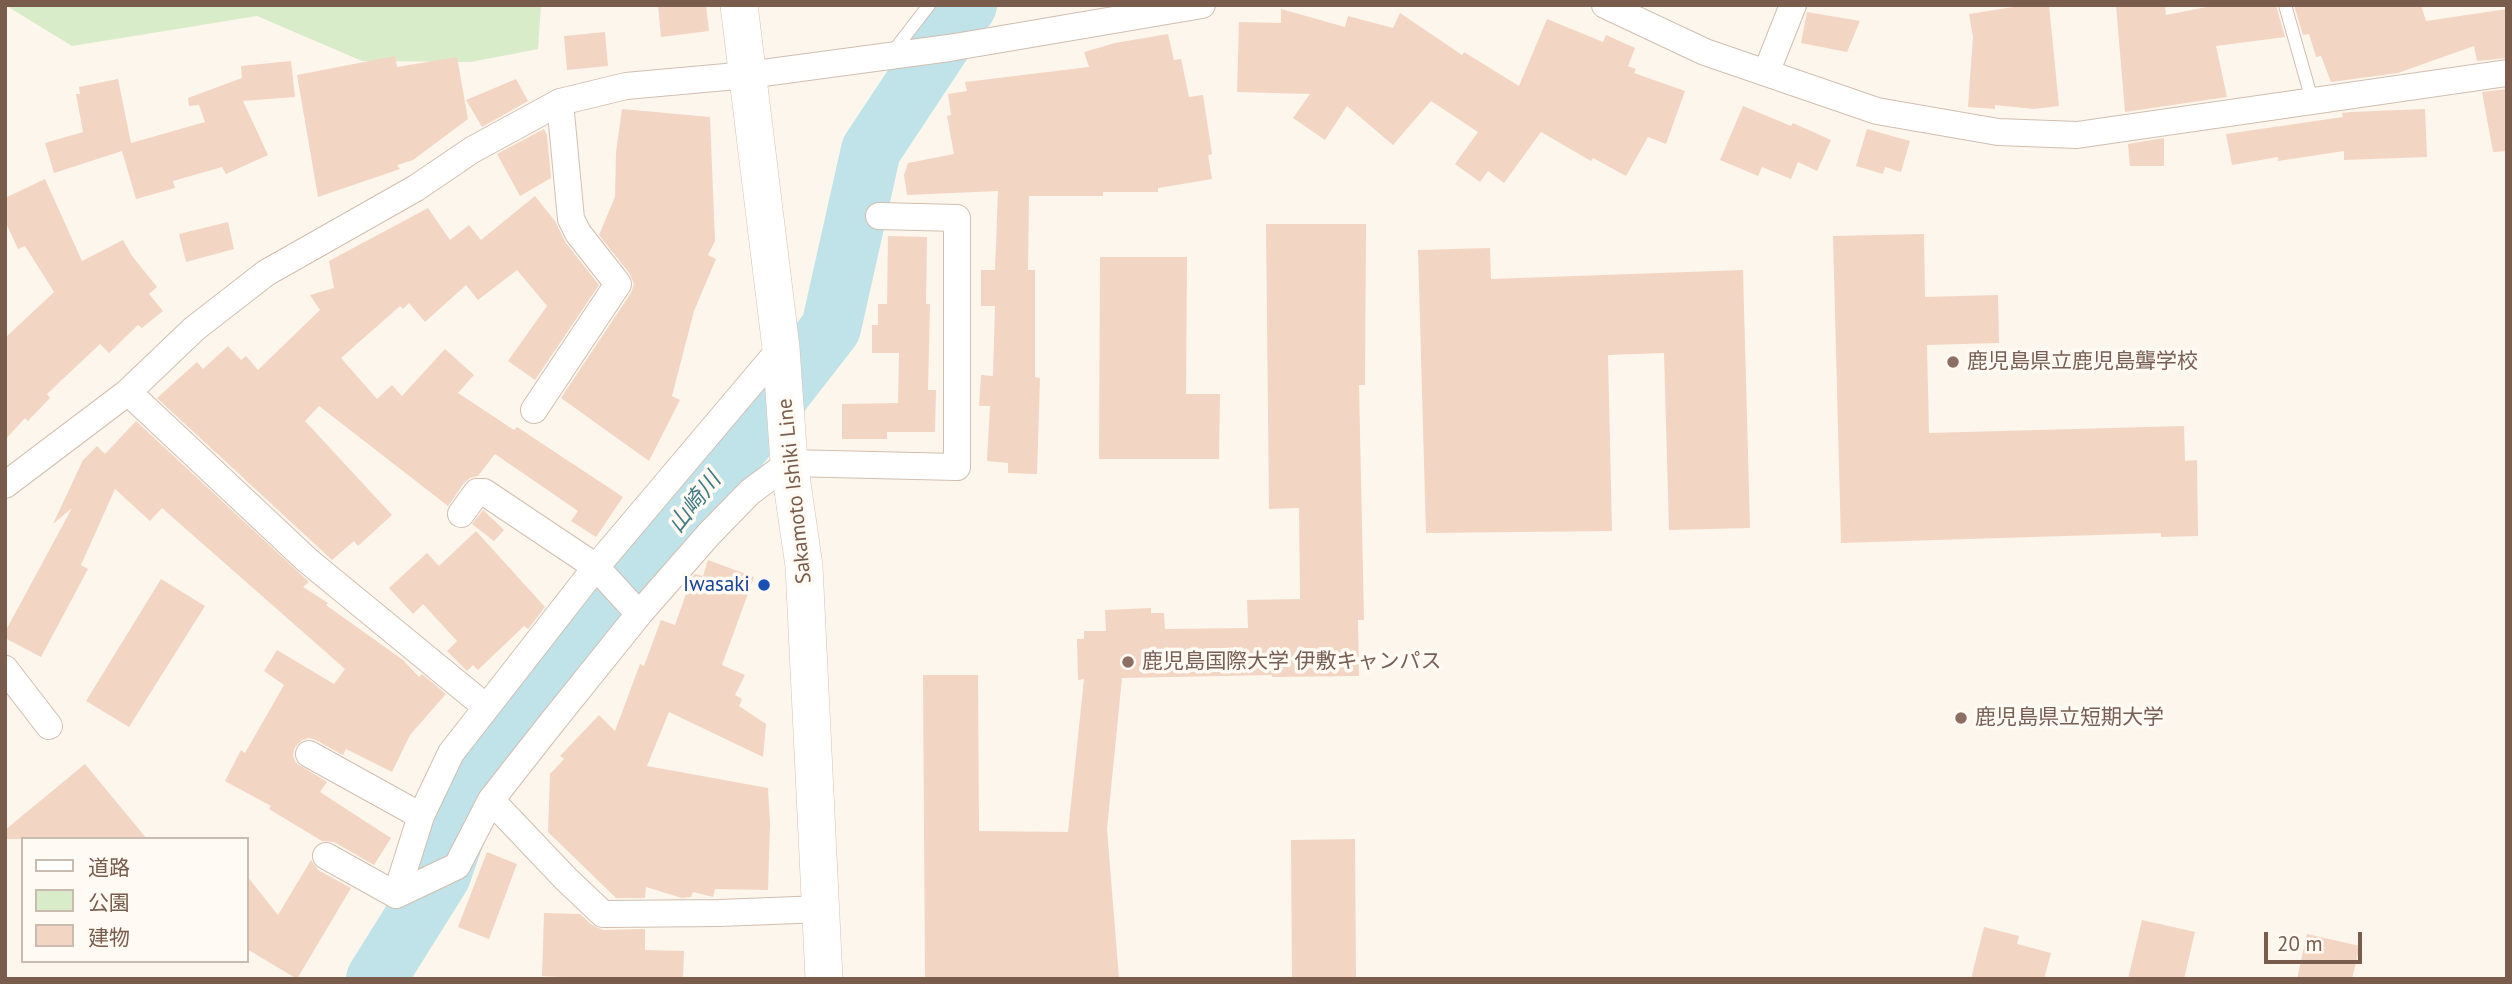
<!DOCTYPE html>
<html>
<head>
<meta charset="utf-8">
<style>
  body { margin:0 }
  #map { position:relative; width:2512px; height:984px; overflow:hidden; background:#fdf6ec; font-family:"PT Sans","Noto Sans JP",sans-serif }
  canvas { display:block }
  .frame { position:absolute; inset:0; border:7px solid #7a5c4d; pointer-events:none }
  .legend { position:absolute; left:21px; top:837px; width:228px; height:126px; box-sizing:border-box; background:#fffaf3; border:2px solid #cabbb1; margin:0; padding:9px 12px; list-style:none; font-size:21px; color:#7a5c4d }
  .legend li { display:flex; align-items:center; gap:14px; height:35px }
  .legend b { width:35px; border:2px solid #cabbb1 }
  .scale { position:absolute; left:2264px; top:932px; width:98px; height:32px; box-sizing:border-box; border:4px solid #7a5c4d; border-top:0; padding-left:9px; font-size:21px; line-height:24px; white-space:nowrap; color:#7a5c4d; -webkit-text-stroke:5px #fffaf3; paint-order:stroke }
</style>
</head>
<body>
<div id="map">
<canvas width="2512" height="984"></canvas>
<div class="frame"></div>
<ul class="legend">
<li><b style="height:9px;background:#fff"></b>道路</li>
<li><b style="height:19px;background:#d8ecc9"></b>公園</li>
<li><b style="height:19px;background:#f3d5c3"></b>建物</li>
</ul>
<div class="scale">20 m</div>
</div>
<script>
const context = document.querySelector('canvas').getContext('2d');
context.lineJoin = 'round';
function fillPath(path, color) { context.fillStyle = color; context.fill(path, 'evenodd'); }
const poly = rows => new Path2D(rows.map(r => 'M' + r).join(''));
function trace(path, color, width, dash) { context.strokeStyle = color; context.lineWidth = width; context.lineCap = dash ? 'butt' : 'round'; context.setLineDash(dash || []); context.stroke(path); }
function label(font, color, halo, rows, align = 'center') {
  context.font = font + ' "PT Sans","Noto Sans JP",sans-serif'; context.lineWidth = 7; context.setLineDash([]); context.textBaseline = 'middle'; context.strokeStyle = halo; context.fillStyle = color; for (const [text, x, y, turn = 0] of rows) {
    context.save(); context.translate(x, y); context.rotate((+turn || 0) * Math.PI / 180); context.textAlign = isNaN(turn) ? turn : align; if (halo) context.strokeText(text, 0, 0); context.fillText(text, 0, 0); context.restore();
  }
}
fillPath(poly([
  [5,5,541,5,538,49,471,62,362,61,257,16,72,46]
]), '#d8ecc9');
trace(poly([
  [376,979,441,875,477,771,648,563,831,328,871,150,967,5]
]), '#bfe3e8', 60);
fillPath(poly([
  [658,5,706,5,709,31,661,37],
  [2026,5,2049,5,2059,106,2034,109,1995,105,1995,109,1968,107,1973,37,1969,14],
  [2116,5,2165,5,2166,15,2217,5,2276,5,2285,37,2216,46,2227,97,2125,112],
  [2294,5,2421,5,2426,21,2507,9,2507,58,2477,61,2474,46,2398,73,2331,82,2321,56,2316,57,2309,34,2303,35],
  [1281,9,1345,27,1348,16,1393,28,1400,13,1462,55,1464,52,1519,86,1547,19,1603,42,1606,35,1635,48,1628,66,1636,69,1634,73,1685,91,1666,144,1648,137,1626,176,1593,158,1591,161,1541,132,1504,183,1488,171,1480,182,1455,164,1478,132,1431,101,1393,145,1347,106,1325,140,1293,118,1310,94,1237,92,1239,22,1281,23],
  [1807,12,1860,21,1847,52,1801,43],
  [605,32,608,66,567,70,564,36],
  [1168,34,1174,60,1181,59,1189,97,1203,95,1212,154,1208,155,1212,179,1158,188,1158,192,1103,192,1103,196,1029,196,1028,270,1035,270,1035,377,1040,378,1037,474,1008,473,1008,463,987,461,990,406,979,406,981,375,993,376,995,306,981,306,981,270,995,270,998,191,907,195,904,175,908,163,954,154,947,116,951,115,948,94,967,91,965,82,1089,67,1084,52,1115,43],
  [395,56,397,67,457,57,468,119,413,160,397,165,400,169,318,197,297,75],
  [291,61,295,97,243,101,268,155,226,174,222,167,173,181,175,188,136,199,122,151,54,173,45,143,83,132,76,94,80,94,79,87,118,79,131,143,205,122,199,105,189,106,188,98,242,78,241,66],
  [516,79,528,101,482,127,466,100],
  [2507,89,2507,151,2493,152,2482,92],
  [1743,106,1791,126,1793,123,1831,140,1817,171,1798,162,1791,179,1762,167,1758,176,1720,160],
  [622,109,710,117,715,241,708,255,716,259,694,311,672,396,680,400,649,461,561,398,631,293,634,284,630,274,599,235,615,197,616,152],
  [2425,109,2427,157,2344,160,2344,151,2278,161,2278,157,2232,165,2226,134,2343,117,2342,113,2350,112],
  [544,129,547,135,551,178,520,196,497,154],
  [1867,129,1910,141,1901,172,1885,167,1883,174,1856,166],
  [2164,138,2164,166,2130,166,2128,144],
  [45,179,82,261,123,240,132,256,157,287,149,294,163,311,142,328,138,325,109,353,100,344,47,394,50,398,28,421,25,418,5,440,5,338,54,292,25,246,18,249,5,221,5,198],
  [535,196,555,221,566,243,599,285,535,380,508,361,547,306,517,270,478,300,466,285,425,322,409,303,403,309,400,306,341,358,377,399,392,385,402,396,445,349,474,375,458,393,514,430,517,427,623,497,596,537,571,521,578,511,495,454,478,476,470,478,464,483,448,506,319,406,305,421,392,515,358,546,354,541,332,560,157,398,197,362,203,369,228,346,241,360,246,356,258,370,320,310,310,295,334,288,329,261,428,208,450,240,469,225,481,240],
  [228,222,234,249,186,262,179,234],
  [1266,224,1366,224,1365,385,1359,385,1364,620,1358,620,1359,676,1272,677,1272,675,1122,678,1107,829,1119,979,925,979,923,675,978,675,979,831,1068,832,1084,679,1078,680,1077,639,1084,639,1084,631,1106,631,1105,610,1151,608,1151,613,1164,613,1165,629,1248,628,1247,600,1300,599,1299,508,1269,509],
  [1924,234,1925,297,1998,295,1999,343,1927,345,1929,433,2184,426,2185,461,2197,460,2198,536,2161,537,2161,533,1841,543,1833,236],
  [888,236,927,237,926,304,930,304,928,390,936,390,935,432,887,432,887,439,842,439,842,404,898,403,899,353,872,353,872,325,878,325,878,304,887,304],
  [1490,248,1491,279,1743,270,1750,528,1669,530,1664,353,1608,355,1612,531,1426,533,1418,250],
  [1100,257,1187,257,1186,394,1220,394,1219,459,1099,459],
  [136,421,309,582,303,587,328,603,326,605,403,660,419,677,422,674,446,694,410,735,392,772,346,749,343,755,316,740,309,738,302,740,295,747,293,755,296,763,327,782,320,792,391,838,374,865,334,842,322,841,269,809,271,806,225,781,241,750,245,753,284,685,264,671,277,650,334,684,345,669,162,508,150,521,115,489,81,565,88,569,41,657,5,638,5,632,72,508,53,524,83,460,97,446,105,454],
  [483,510,504,530,494,541,472,524],
  [476,531,545,607,528,629,524,626,478,670,473,665,467,671,447,651,457,641,423,604,413,614,389,588,427,553,439,566],
  [708,560,754,577,722,665,745,675,735,695,742,699,739,706,766,724,763,757,669,712,647,766,768,788,770,824,768,890,715,889,713,897,693,892,691,897,682,898,646,887,645,898,616,898,548,832,550,774,564,759,560,756,599,715,615,731,640,664,644,666,661,620,675,625,692,577,695,574,703,576],
  [161,579,205,606,129,727,86,701],
  [85,764,147,839,5,839,5,830],
  [1355,839,1356,979,1292,979,1291,840],
  [487,852,517,864,489,939,458,927],
  [311,860,318,870,351,888,297,979,247,949,247,876,278,915],
  [544,913,580,914,592,925,603,930,645,929,645,950,684,951,683,979,602,979,542,976],
  [2142,920,2195,932,2184,979,2128,979],
  [1984,927,2019,936,2017,944,2051,953,2044,979,1971,979],
  [2307,934,2360,946,2352,979,2297,979]
]), '#f3d5c3');
const service = poly([
  [2285,5,2312,100],
  [892,53,929,5]
]);
const minor = poly([
  [1605,5,1705,52,1877,111,1998,132,2077,135,2507,73],
  [1766,73,1793,5],
  [128,392,307,560,486,707],
  [534,410,618,284,578,233,571,219,560,102],
  [5,485,128,392,194,329,266,273,416,188,472,150,560,102,626,86,748,75,949,48,1202,5],
  [461,514,477,492,484,492,596,567,639,614],
  [5,669,49,726],
  [309,754,421,816],
  [491,800,566,879,603,914,720,913,822,909],
  [326,856,396,895],
  [396,895,457,866,491,800,549,726,639,614,709,534,750,492,789,463,957,467,957,218,879,216],
  [396,895,421,816,451,753,596,567,781,348]
]);
const secondary = poly([
  [739,5,781,348,789,463,804,566,824,979]
]);
trace(service, '#d1beb0', 14);
trace(minor, '#d1beb0', 28);
trace(secondary, '#d6c0b0', 38);
trace(service, '#fff', 12);
trace(minor, '#fff', 26);
trace(secondary, '#fff', 37);
for (const [x, y, r, color] of [
  [1953,362,7,"#8d6e63"],
  [764,585,7,"#1a4fb4"],
  [1128,662,7,"#8d6e63"],
  [1961,718,7,"#8d6e63"]
]) { const dot = new Path2D(); dot.arc(x, y, r, 0, 2 * Math.PI); context.fillStyle = color; context.fill(dot); trace(dot, '#fffaf3', 2.5); }
label('21px', '#785e54', '#fffaf3', [
  ["鹿児島県立鹿児島聾学校",1967,362],
  ["鹿児島国際大学 伊敷キャンパス",1142,662],
  ["鹿児島県立短期大学",1975,718]
], 'left');
label('21px', '#7a5c4d', '#fffaf3', [
  ["Sakamoto Ishiki Line",795,491,-96]
]);
label('21px', '#164399', '#fffaf3', [
  ["Iwasaki",750,585]
], 'right');
label('italic 23px', '#437c86', '#fffaf3', [
  ["山崎川",695,503,-52]
]);
</script>
</body>
</html>
